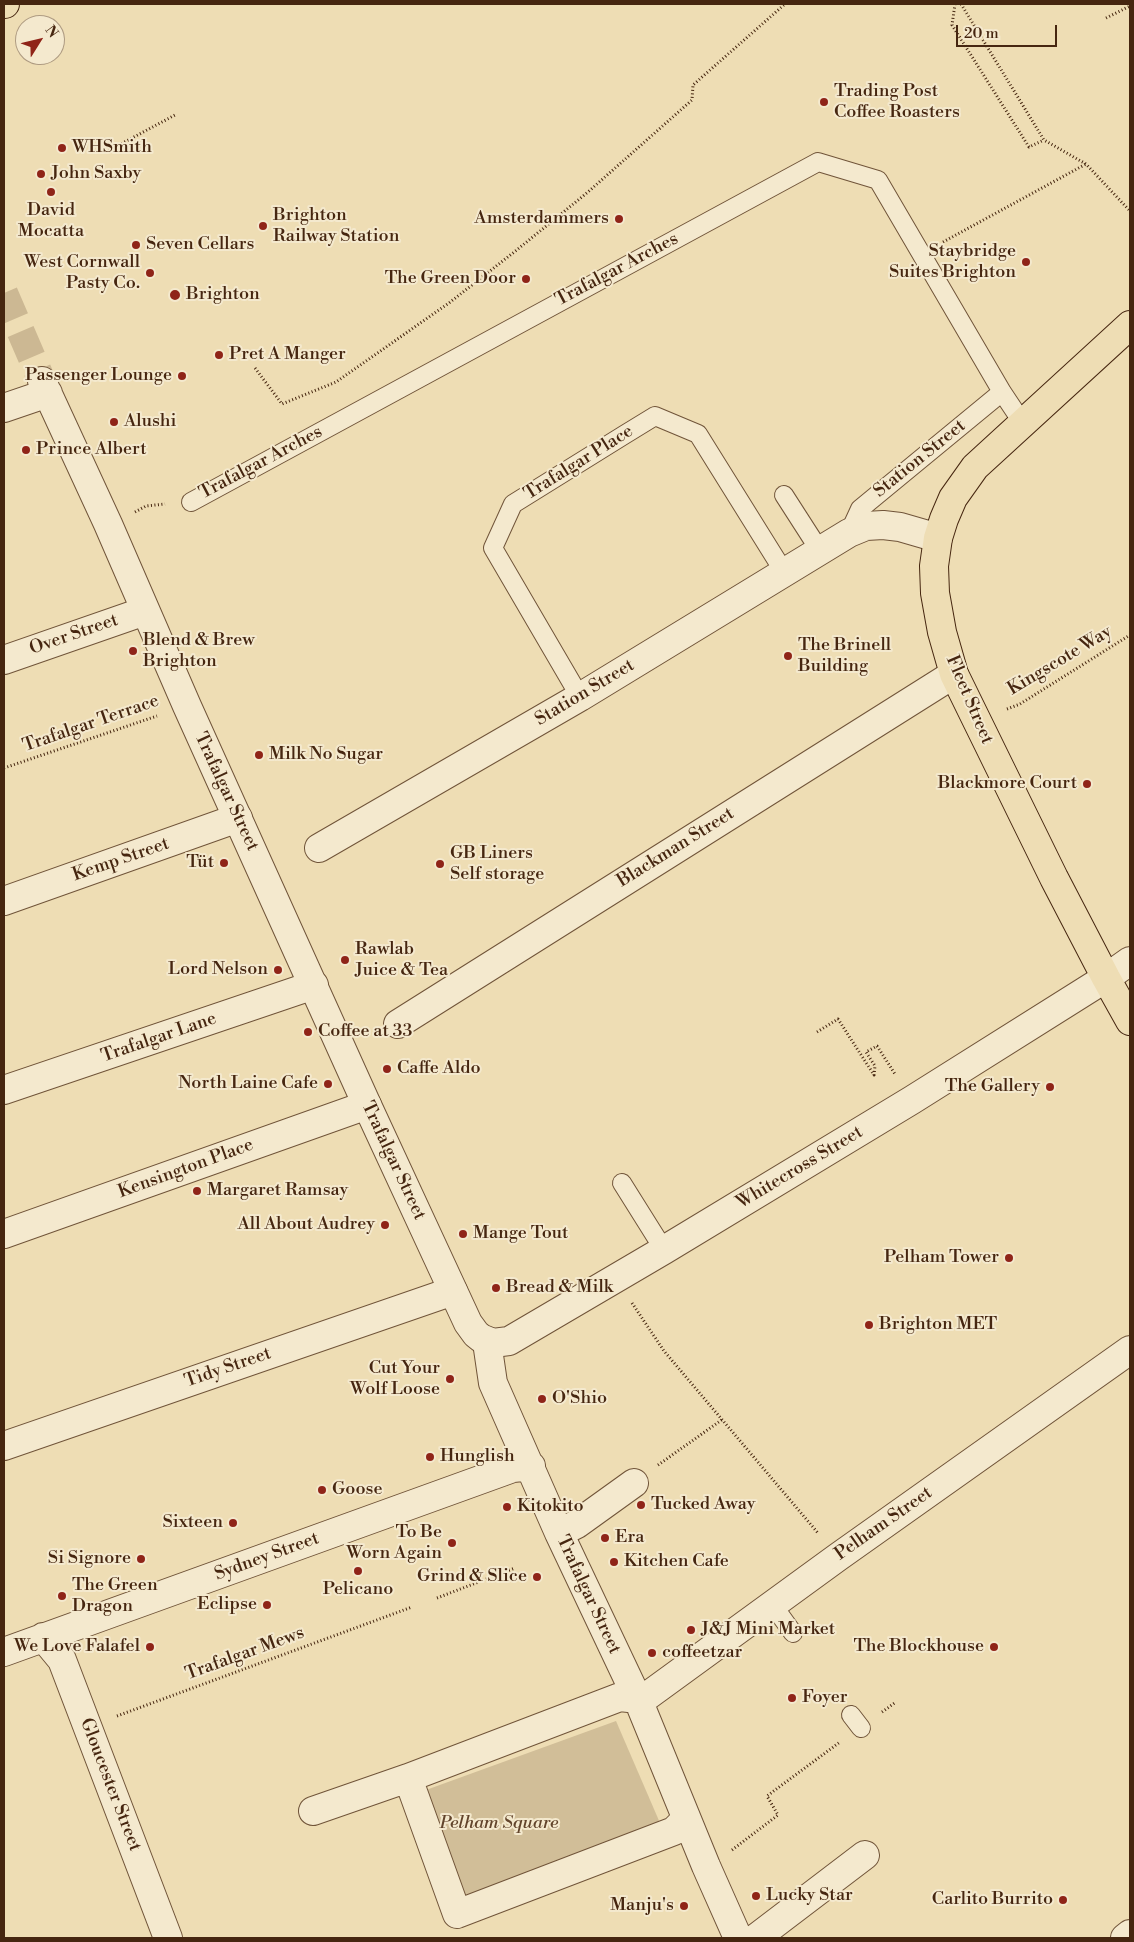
<!DOCTYPE html>
<html>
<head>
<meta charset="utf-8">
<style>
  body { margin:0 }
  #map { position:relative; width:1134px; height:1942px; overflow:hidden; background:#eeddb4; font-family:"Libre Bodoni",serif }
  canvas { display:block }
  .frame { position:absolute; inset:0; border:5px solid #462610; pointer-events:none }
  .north { position:absolute; left:15px; top:15px; width:50px; height:50px; box-sizing:border-box; background:#f4e9ce; border:1px solid #ae9b82; border-radius:50%; rotate:54deg; font-size:14px; font-weight:700; line-height:20px; text-align:center; color:#462610 }
  .north::after { content:''; display:block; margin:auto; width:18px; height:22px; background:#8f2418; clip-path:polygon(50% 0,100% 100%,50% 72%,0 100%) }
  .scale { position:absolute; left:956px; top:25px; width:101px; height:22px; box-sizing:border-box; border:2px solid #462610; border-top:0; padding-left:6px; font-size:15px; line-height:18px; white-space:nowrap; color:#462610; -webkit-text-stroke:4px #f4e9ce; paint-order:stroke }
</style>
</head>
<body>
<div id="map">
<canvas width="1134" height="1942"></canvas>
<div class="frame"></div>
<div class="north">N</div>
<div class="scale">20 m</div>
</div>
<script>
const context = document.querySelector('canvas').getContext('2d');
context.lineJoin = 'round';
function fillPath(path, color) { context.fillStyle = color; context.fill(path, 'evenodd'); }
const poly = rows => new Path2D(rows.map(r => 'M' + r).join(''));
function trace(path, color, width, dash) { context.strokeStyle = color; context.lineWidth = width; context.lineCap = dash ? 'butt' : 'round'; context.setLineDash(dash || []); context.stroke(path); }
function label(font, color, halo, rows, align = 'center') {
  context.font = font + ' "Libre Bodoni",serif'; context.lineWidth = 4; context.setLineDash([]); context.textBaseline = 'middle'; context.strokeStyle = halo; context.fillStyle = color; for (const [text, x, y, turn = 0] of rows) {
    context.save(); context.translate(x, y); context.rotate((+turn || 0) * Math.PI / 180); context.textAlign = isNaN(turn) ? turn : align; if (halo) context.strokeText(text, 0, 0); context.fillText(text, 0, 0); context.restore();
  }
}
fillPath(poly([
  [616,1721,660,1823,464,1897,426,1790]
]), '#d1be98');
trace(poly([
  [4,293,42,381]
]), '#ccb893', 28, [28, 14]);
const service = poly([
  [784,495,820,551],
  [191,502,818,162,878,180,1002,392,1022,422],
  [849,533,860,509,1002,392],
  [580,697,493,548,513,504,624,435,655,416,698,434,784,572],
  [622,1183,664,1250],
  [772,1604,793,1633],
  [851,1715,861,1728]
]);
const minor = poly([
  [4,660,145,611],
  [319,848,580,697,849,533,866,526,883,525,900,527,938,538],
  [4,901,238,818],
  [1106,978,1130,961],
  [398,1024,954,674],
  [4,1090,314,985],
  [4,1234,367,1105],
  [487,1342,493,1383,559,1533,639,1702,706,1866,738,1938],
  [4,1446,453,1291],
  [559,1533,577,1524,634,1483],
  [43,1637,62,1660,168,1938],
  [4,1652,513,1468,531,1466],
  [638,1699,620,1697,408,1778,457,1914,674,1831,686,1819],
  [639,1702,838,1557,1130,1350],
  [313,1811,408,1778],
  [756,1938,865,1855],
  [1125,1938,1130,1934]
]);
const tertiary = poly([
  [42,381,108,524,187,706,367,1105,468,1323,476,1334,481,1338,493,1343,509,1341,664,1250,912,1100,1106,978],
  [4,408,48,393]
]);
const primary = poly([
  [4,4,5,4],
  [1130,325,975,467,953,498,944,519,938,538,934,566,935,593,942,632,954,674,1054,878,1106,978,1130,1021]
]);
trace(service, '#705439', 20);
trace(minor, '#705439', 30);
trace(tertiary, '#705439', 30);
trace(primary, '#462610', 30);
trace(poly([
  [955,4,952,25,1029,147,1044,140],
  [961,4,1044,140,1086,164,1130,211],
  [1106,18,1130,6],
  [106,152,175,115],
  [943,242,1086,164],
  [255,368,282,404,336,382,449,303,518,249,588,192,692,100,693,85,785,4],
  [135,512,146,506,165,504],
  [1007,709,1020,704,1130,635],
  [4,768,157,716],
  [817,1032,838,1019,874,1075,875,1066,866,1052,877,1046,895,1074],
  [632,1303,664,1351,818,1533],
  [658,1465,723,1419],
  [437,1598,515,1568],
  [882,1712,896,1702],
  [117,1716,412,1607],
  [732,1850,778,1815,767,1796,840,1742]
]), '#462610', 3, [1, 2.5]);
trace(service, '#f4e9ce', 18);
trace(minor, '#f4e9ce', 28);
trace(tertiary, '#f4e9ce', 28);
trace(primary, '#eeddb4', 28);
for (const [x, y, r, color] of [
  [824,102,5,"#8f2418"],
  [62,148,5,"#8f2418"],
  [41,174,5,"#8f2418"],
  [51,192,5,"#8f2418"],
  [619,219,5,"#8f2418"],
  [263,226,5,"#8f2418"],
  [136,245,5,"#8f2418"],
  [1026,262,5,"#8f2418"],
  [150,273,5,"#8f2418"],
  [526,279,5,"#8f2418"],
  [175,295,6,"#8f2418"],
  [219,355,5,"#8f2418"],
  [182,376,5,"#8f2418"],
  [114,422,5,"#8f2418"],
  [26,450,5,"#8f2418"],
  [133,651,5,"#8f2418"],
  [788,656,5,"#8f2418"],
  [259,755,5,"#8f2418"],
  [1087,784,5,"#8f2418"],
  [224,863,5,"#8f2418"],
  [440,864,5,"#8f2418"],
  [345,960,5,"#8f2418"],
  [278,970,5,"#8f2418"],
  [308,1032,5,"#8f2418"],
  [387,1069,5,"#8f2418"],
  [328,1084,5,"#8f2418"],
  [1050,1087,5,"#8f2418"],
  [197,1191,5,"#8f2418"],
  [385,1225,5,"#8f2418"],
  [463,1234,5,"#8f2418"],
  [1009,1258,5,"#8f2418"],
  [496,1288,5,"#8f2418"],
  [869,1325,5,"#8f2418"],
  [450,1379,5,"#8f2418"],
  [542,1399,5,"#8f2418"],
  [430,1457,5,"#8f2418"],
  [322,1490,5,"#8f2418"],
  [641,1505,5,"#8f2418"],
  [507,1507,5,"#8f2418"],
  [233,1523,5,"#8f2418"],
  [605,1538,5,"#8f2418"],
  [452,1543,5,"#8f2418"],
  [141,1559,5,"#8f2418"],
  [614,1562,5,"#8f2418"],
  [358,1571,5,"#8f2418"],
  [537,1577,5,"#8f2418"],
  [62,1596,5,"#8f2418"],
  [267,1605,5,"#8f2418"],
  [691,1630,5,"#8f2418"],
  [150,1647,5,"#8f2418"],
  [994,1647,5,"#8f2418"],
  [652,1653,5,"#8f2418"],
  [792,1698,5,"#8f2418"],
  [756,1896,5,"#8f2418"],
  [1063,1900,5,"#8f2418"],
  [684,1906,5,"#8f2418"]
]) { const dot = new Path2D(); dot.arc(x, y, r, 0, 2 * Math.PI); context.fillStyle = color; context.fill(dot); trace(dot, '#f4e9ce', 2); }
label('18px', '#462610', '#f4e9ce', [
  ["Trading Post",834,92],
  ["Coffee Roasters",834,113],
  ["WHSmith",72,148],
  ["John Saxby",51,174],
  ["David",51,211,"center"],
  ["Mocatta",51,232,"center"],
  ["Brighton",273,216],
  ["Railway Station",273,237],
  ["Amsterdammers",609,219,"right"],
  ["Seven Cellars",146,245],
  ["Staybridge",1016,252,"right"],
  ["Suites Brighton",1016,273,"right"],
  ["West Cornwall",140,263,"right"],
  ["Pasty Co.",140,284,"right"],
  ["The Green Door",516,279,"right"],
  ["Brighton",186,295],
  ["Pret A Manger",229,355],
  ["Passenger Lounge",172,376,"right"],
  ["Alushi",124,422],
  ["Prince Albert",36,450],
  ["Blend & Brew",143,641],
  ["Brighton",143,662],
  ["The Brinell",798,646],
  ["Building",798,667],
  ["Milk No Sugar",269,755],
  ["Blackmore Court",1077,784,"right"],
  ["GB Liners",450,854],
  ["Self storage",450,875],
  ["Tüt",214,863,"right"],
  ["Rawlab",355,950],
  ["Juice & Tea",355,971],
  ["Lord Nelson",268,970,"right"],
  ["Coffee at 33",318,1032],
  ["Caffe Aldo",397,1069],
  ["North Laine Cafe",318,1084,"right"],
  ["The Gallery",1040,1087,"right"],
  ["Margaret Ramsay",207,1191],
  ["All About Audrey",375,1225,"right"],
  ["Mange Tout",473,1234],
  ["Pelham Tower",999,1258,"right"],
  ["Bread & Milk",506,1288],
  ["Brighton MET",879,1325],
  ["Cut Your",440,1369,"right"],
  ["Wolf Loose",440,1390,"right"],
  ["O'Shio",552,1399],
  ["Hunglish",440,1457],
  ["Goose",332,1490],
  ["Tucked Away",651,1505],
  ["Kitokito",517,1507],
  ["Sixteen",223,1523,"right"],
  ["To Be",442,1533,"right"],
  ["Worn Again",442,1554,"right"],
  ["Era",615,1538],
  ["Si Signore",131,1559,"right"],
  ["Kitchen Cafe",624,1562],
  ["Grind & Slice",527,1577,"right"],
  ["The Green",72,1586],
  ["Dragon",72,1607],
  ["Pelicano",358,1590,"center"],
  ["Eclipse",257,1605,"right"],
  ["J&J Mini Market",701,1630],
  ["We Love Falafel",140,1647,"right"],
  ["The Blockhouse",984,1647,"right"],
  ["coffeetzar",662,1653],
  ["Foyer",802,1698],
  ["Lucky Star",766,1896],
  ["Carlito Burrito",1053,1900,"right"],
  ["Manju's",674,1906,"right"]
], 'left');
label('18px', '#462610', '#f4e9ce', [
  ["Trafalgar Arches",617,270,-28],
  ["Station Street",920,459,-39],
  ["Trafalgar Arches",261,463,-28],
  ["Trafalgar Place",579,463,-32],
  ["Over Street",74,635,-19],
  ["Kingscote Way",1060,661,-31],
  ["Station Street",585,693,-31],
  ["Fleet Street",969,700,67],
  ["Trafalgar Terrace",91,724,-19],
  ["Trafalgar Street",226,792,65],
  ["Blackman Street",676,848,-32],
  ["Kemp Street",121,860,-19],
  ["Trafalgar Lane",159,1038,-19],
  ["Trafalgar Street",393,1161,65],
  ["Whitecross Street",800,1168,-31],
  ["Kensington Place",186,1169,-20],
  ["Tidy Street",228,1368,-19],
  ["Pelham Street",884,1524,-35],
  ["Sydney Street",267,1557,-20],
  ["Trafalgar Street",588,1595,65],
  ["Trafalgar Mews",245,1654,-20],
  ["Gloucester Street",110,1785,69]
]);
label('italic 18px', '#62442b', '#f4e9ce', [
  ["Pelham Square",499,1824]
]);
</script>
</body>
</html>
